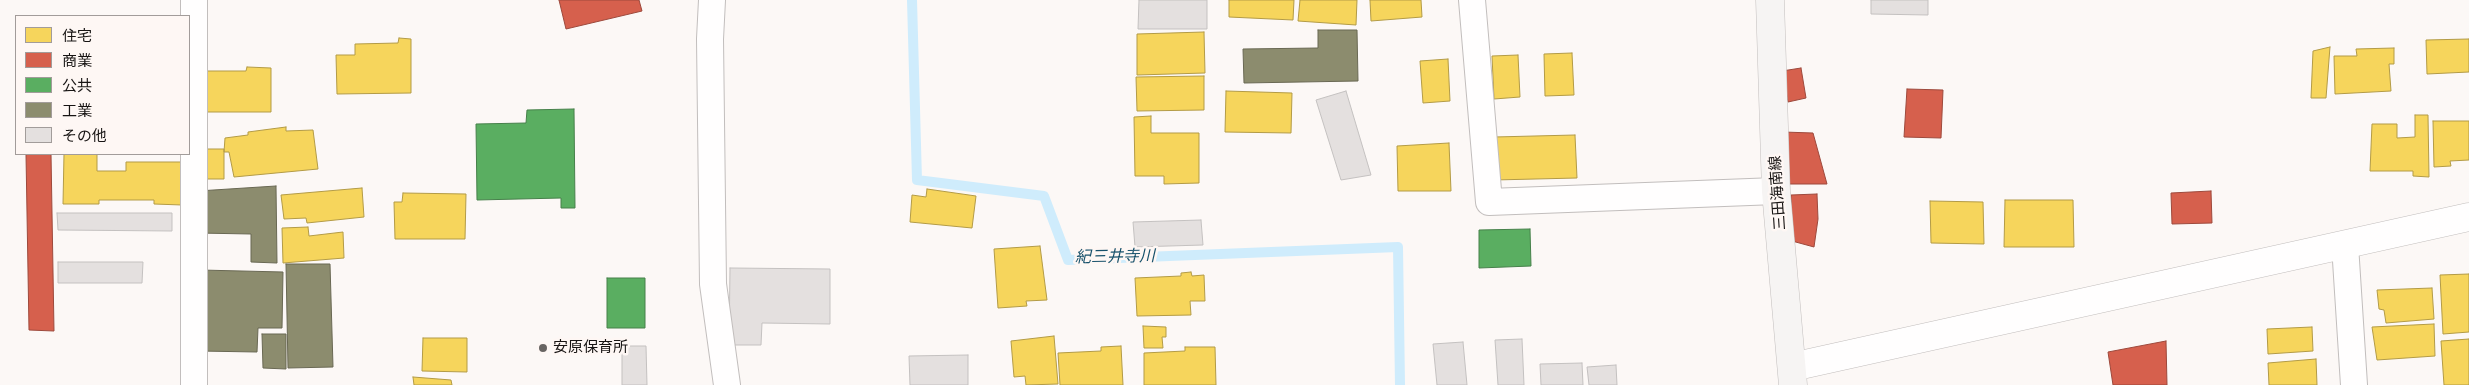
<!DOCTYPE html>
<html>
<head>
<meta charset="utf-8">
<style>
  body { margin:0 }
  #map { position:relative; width:2469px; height:385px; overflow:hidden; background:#fcf8f6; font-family:Lora,"Noto Sans JP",serif }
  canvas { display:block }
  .legend { position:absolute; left:15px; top:15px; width:175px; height:140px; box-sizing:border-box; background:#fef7f4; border:1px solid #a29c9a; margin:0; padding:6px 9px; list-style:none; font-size:15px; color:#171413 }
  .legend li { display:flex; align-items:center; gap:10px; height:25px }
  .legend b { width:25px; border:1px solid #a29c9a }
</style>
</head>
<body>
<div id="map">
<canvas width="2469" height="385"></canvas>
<ul class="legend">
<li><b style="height:14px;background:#f6d55c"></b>住宅</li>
<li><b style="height:14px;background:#d6604d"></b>商業</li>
<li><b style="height:14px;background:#5aae61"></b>公共</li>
<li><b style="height:14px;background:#8c8c6e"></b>工業</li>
<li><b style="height:14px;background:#e4e0df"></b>その他</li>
</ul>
</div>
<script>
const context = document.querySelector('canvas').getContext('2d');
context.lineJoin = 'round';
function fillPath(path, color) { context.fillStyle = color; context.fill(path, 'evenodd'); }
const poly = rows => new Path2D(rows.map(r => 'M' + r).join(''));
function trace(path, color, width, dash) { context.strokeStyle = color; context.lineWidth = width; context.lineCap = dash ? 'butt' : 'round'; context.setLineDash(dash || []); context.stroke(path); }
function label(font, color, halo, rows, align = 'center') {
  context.font = font + ' Lora,"Noto Sans JP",serif'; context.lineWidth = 5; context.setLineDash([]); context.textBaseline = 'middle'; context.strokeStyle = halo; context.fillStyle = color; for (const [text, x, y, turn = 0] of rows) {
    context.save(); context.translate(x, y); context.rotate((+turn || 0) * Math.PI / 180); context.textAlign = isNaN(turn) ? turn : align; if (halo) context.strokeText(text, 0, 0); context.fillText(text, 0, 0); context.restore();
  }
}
const homes = poly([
  [1229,0,1294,0,1293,20,1229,17,1229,0],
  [1300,0,1357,0,1356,25,1298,21,1300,0],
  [1370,0,1421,0,1422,17,1371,21,1370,0],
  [1204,32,1205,73,1137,75,1137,34,1204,32],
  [399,38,411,39,411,93,337,94,336,55,355,55,355,44,398,43,399,38],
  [2469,39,2469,72,2427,74,2426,40,2469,39],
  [2330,47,2326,98,2311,98,2313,51,2330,47],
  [2394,48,2394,64,2389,64,2391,91,2335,94,2334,56,2357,56,2356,49,2394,48],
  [1572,53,1574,95,1545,96,1544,54,1572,53],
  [1518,55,1520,97,1494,99,1492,56,1518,55],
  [1448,59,1450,101,1423,103,1420,61,1448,59],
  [247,67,271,68,271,112,204,112,204,71,246,71,247,67],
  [1204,76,1204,110,1137,111,1136,77,1204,76],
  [1226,91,1292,93,1291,133,1225,132,1226,91],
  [2415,115,2428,115,2429,177,2413,176,2413,171,2370,171,2372,124,2397,124,2397,138,2415,137,2415,115],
  [1151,116,1151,133,1199,133,1199,183,1164,184,1164,176,1135,176,1134,117,1151,116],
  [2433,121,2469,121,2469,160,2450,161,2451,166,2434,167,2433,121],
  [286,127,286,131,313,130,318,169,234,177,229,152,224,152,225,138,248,135,248,132,286,127],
  [1575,135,1577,178,1494,180,1494,137,1575,135],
  [1449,143,1451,191,1398,191,1397,146,1449,143],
  [204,149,224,149,224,179,204,179,204,149],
  [64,154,97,154,97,171,126,171,126,162,183,162,182,205,154,204,154,200,99,200,99,204,63,204,64,154],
  [362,188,364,217,307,223,306,218,284,219,281,195,362,188],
  [927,189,976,196,972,228,910,222,912,195,926,197,927,189],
  [403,193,466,194,465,239,395,239,394,202,402,202,403,193],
  [2005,200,2073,200,2074,247,2004,247,2005,200],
  [1930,201,1983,202,1984,244,1931,243,1930,201],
  [308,227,309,236,343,232,344,258,283,263,282,228,308,227],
  [1040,246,1047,300,1026,301,1027,306,998,308,994,249,1040,246],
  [1191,272,1192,276,1204,275,1205,301,1190,301,1191,315,1137,316,1135,278,1181,276,1181,273,1191,272],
  [2469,274,2469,332,2443,334,2440,275,2469,274],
  [2432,288,2434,319,2386,323,2384,310,2379,309,2377,290,2432,288],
  [2434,324,2435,356,2377,360,2372,327,2434,324],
  [1143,326,1166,327,1166,337,1162,337,1163,348,1144,348,1143,326],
  [2312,327,2313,351,2268,354,2267,329,2312,327],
  [1054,336,1058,384,1026,385,1025,376,1014,377,1011,341,1054,336],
  [423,338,467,338,467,372,422,371,423,338],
  [2469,339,2469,385,2444,385,2441,341,2469,339],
  [1121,346,1123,385,1060,385,1058,353,1101,351,1101,347,1121,346],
  [1185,347,1215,347,1216,385,1144,385,1144,353,1185,351,1185,347],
  [2316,359,2317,385,2269,385,2268,363,2316,359],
  [413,377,451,380,452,385,414,385,413,377]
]);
fillPath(homes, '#f6d55c');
trace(homes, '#b39b46', 1);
const shops = poly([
  [559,0,639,0,642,11,566,29,559,0],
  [1801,68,1806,98,1788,102,1782,71,1801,68],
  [1907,89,1943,90,1941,138,1904,137,1907,89],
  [1783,132,1813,133,1827,184,1786,184,1783,132],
  [26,154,51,154,54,331,29,330,26,154],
  [2211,191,2212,223,2172,224,2171,193,2211,191],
  [1817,194,1818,219,1814,247,1792,241,1791,195,1817,194],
  [2166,341,2167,385,2113,385,2108,352,2166,341]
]);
fillPath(shops, '#d6604d');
trace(shops, '#9d493c', 1);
const public = poly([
  [574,109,575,208,561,208,561,198,477,200,476,124,526,123,527,110,574,109],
  [1530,229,1531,266,1479,268,1479,230,1530,229],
  [607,278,645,278,645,328,607,328,607,278]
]);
fillPath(public, '#5aae61');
trace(public, '#46804a', 1);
const industry = poly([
  [1318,30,1357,30,1358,81,1244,83,1243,49,1318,48,1318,30],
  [276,186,277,263,251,262,251,234,197,233,198,191,276,186],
  [286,264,330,264,333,367,288,368,286,264],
  [200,270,283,272,282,328,258,328,257,352,199,351,200,270],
  [262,334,286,334,286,369,263,368,262,334]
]);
fillPath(industry, '#8c8c6e');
trace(industry, '#696853', 1);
trace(poly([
  [912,0,917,180,1044,196,1068,260,1398,247,1400,385]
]), '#cfecfc', 10);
const building = poly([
  [1139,0,1207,0,1207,29,1138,29,1139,0],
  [1871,0,1928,0,1928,15,1871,14,1871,0],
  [1346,91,1371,175,1341,180,1316,100,1346,91],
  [57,213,172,213,172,231,58,230,57,213],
  [1201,220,1203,245,1135,247,1133,222,1201,220],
  [58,262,143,262,142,283,58,283,58,262],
  [730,268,830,269,830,324,762,323,761,345,729,345,730,268],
  [1522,339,1524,385,1498,385,1495,340,1522,339],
  [1463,342,1467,385,1437,385,1433,344,1463,342],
  [622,346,646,346,647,385,622,385,622,346],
  [968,355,968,385,910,385,909,356,968,355],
  [1582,363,1583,385,1541,385,1540,364,1582,363],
  [1616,365,1617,385,1589,385,1587,367,1616,365]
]);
fillPath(building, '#e4e0df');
trace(building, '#c4c1c0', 1);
const minor = poly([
  [712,0,710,39,713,284,727,385],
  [1472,0,1489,202,1776,191],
  [2345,245,2354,385],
  [194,385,194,0]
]);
const tertiary = poly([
  [1792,367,2469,217]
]);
const secondary = poly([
  [1770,0,1776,191,1793,385]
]);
trace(minor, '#c2bebd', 28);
trace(tertiary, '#c2bebd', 29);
trace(secondary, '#c2bebd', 29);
trace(minor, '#fffefe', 26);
trace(tertiary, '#fffefe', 28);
trace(secondary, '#f6f4f3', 28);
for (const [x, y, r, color] of [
  [543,348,5,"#676462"]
]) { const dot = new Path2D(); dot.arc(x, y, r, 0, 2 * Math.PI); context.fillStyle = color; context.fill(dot); trace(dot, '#fef7f4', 2); }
label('15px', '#171413', '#fef7f4', [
  ["三田海南線",1778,193,-94]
]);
label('15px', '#171413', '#fef7f4', [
  ["安原保育所",553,348]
], 'left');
label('italic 16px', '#17516b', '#fef7f4', [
  ["紀三井寺川",1115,257,-1]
]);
</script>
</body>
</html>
